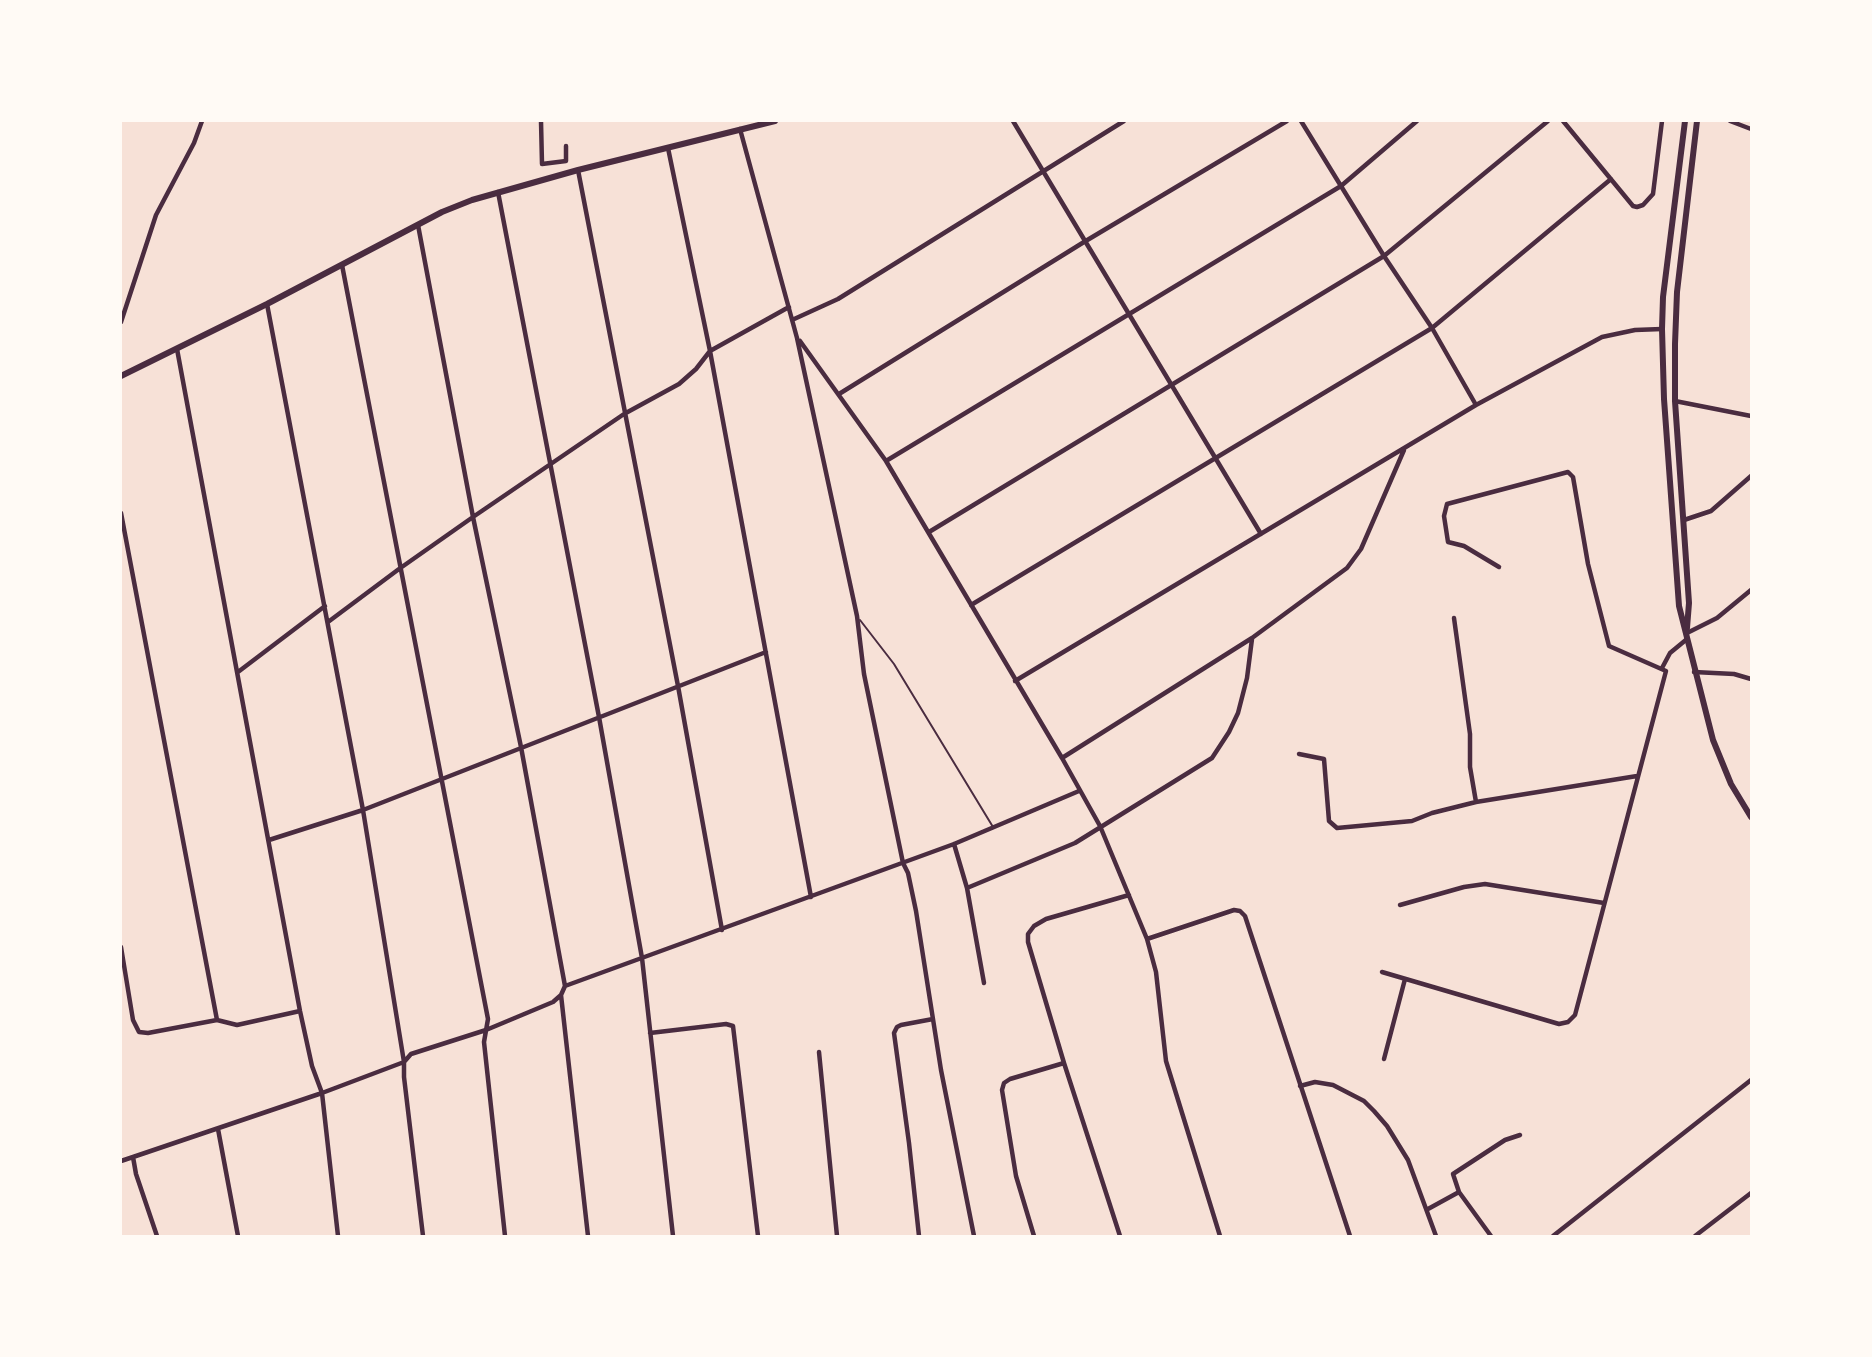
<!DOCTYPE html>
<html>
<head>
<meta charset="utf-8">
<style>
  body { margin:0 }
  #map { position:relative; width:1872px; height:1357px; overflow:hidden; background:#f7e1d7; font-family:"Golos Text",sans-serif }
  canvas { display:block }
  .frame { position:absolute; inset:0; border:122px solid #fffaf5; pointer-events:none }
</style>
</head>
<body>
<div id="map">
<canvas width="1872" height="1357"></canvas>
<div class="frame"></div>
</div>
<script>
const context = document.querySelector('canvas').getContext('2d');
context.lineJoin = 'round';
const poly = rows => new Path2D(rows.map(r => 'M' + r).join(''));
function trace(path, color, width, dash) { context.strokeStyle = color; context.lineWidth = width; context.lineCap = dash ? 'butt' : 'round'; context.setLineDash(dash || []); context.stroke(path); }
trace(poly([
  [860,620,894,664,993,827]
]), '#4a2c40', 2);
trace(poly([
  [541,121,542,164,566,161,566,146],
  [1013,121,1261,534],
  [1301,121,1384,256,1432,328,1476,405],
  [1563,121,1633,206,1637,207,1643,205,1653,194,1662,121],
  [1730,121,1751,129],
  [740,129,797,338,857,616,864,674,903,863,908,873,916,911,941,1070,974,1236],
  [668,148,710,351,811,897],
  [578,170,678,686,722,930],
  [498,192,599,717,642,958,673,1236],
  [418,225,473,517,521,747,565,986],
  [342,265,488,1019,484,1042,505,1236],
  [267,304,363,810,404,1062,404,1077,423,1236],
  [792,320,838,299,1124,121],
  [121,322,156,215,194,143,202,121],
  [800,341,886,461,1062,758,1100,826,1147,939,1156,972,1166,1061,1220,1236],
  [177,349,300,1011,312,1066,322,1093,338,1236],
  [839,394,1084,242,1287,121],
  [1675,401,1751,416],
  [886,461,1341,186,1417,121],
  [121,513,217,1020],
  [1684,520,1711,511,1751,476],
  [929,532,1384,256,1548,121],
  [971,605,1432,328,1611,179],
  [1454,618,1470,734,1470,767,1476,802],
  [328,622,399,569,473,517,624,414,679,384,696,369,710,351,789,307],
  [1687,633,1717,618,1751,590],
  [1662,668,1670,653,1687,639],
  [238,672,325,606],
  [1694,672,1734,674,1751,679],
  [1015,681,1476,405,1602,337,1635,330,1662,329],
  [1299,754,1324,759,1329,821,1337,828,1412,821,1432,813,1476,802,1637,776],
  [1062,758,1252,638,1347,568,1361,549,1404,450],
  [269,840,363,810,766,652],
  [954,844,967,888,984,983],
  [967,888,1075,843,1212,758,1229,732,1238,713,1247,678,1252,639],
  [1400,905,1464,887,1485,884,1604,903],
  [1147,939,1234,910,1240,911,1245,916,1350,1236],
  [121,947,133,1020,139,1032,148,1033,217,1020,237,1025,300,1011],
  [1382,972,1559,1024,1568,1022,1575,1015,1666,671,1609,646,1588,564,1573,477,1568,472,1447,504,1444,516,1448,542,1464,546,1499,567],
  [561,995,588,1236],
  [650,1033,726,1024,733,1026,758,1236],
  [819,1052,837,1236],
  [1384,1059,1405,979],
  [1300,1086,1315,1082,1333,1085,1364,1101,1374,1111,1387,1126,1408,1160,1436,1236],
  [218,1129,238,1236],
  [121,1161,133,1157],
  [1428,1209,1459,1192],
  [157,1236,136,1174,133,1157,322,1093,404,1062,411,1054,486,1030,553,1002,561,995,565,986,954,844,1079,791],
  [919,1236,909,1143,894,1033,897,1027,901,1025,933,1019],
  [1034,1236,1016,1176,1002,1090,1004,1083,1010,1079,1064,1063],
  [1120,1236,1064,1063,1028,942,1028,934,1034,926,1046,919,1129,895],
  [1491,1236,1459,1192,1453,1174,1505,1140,1520,1135],
  [1553,1236,1751,1080],
  [1695,1236,1751,1193]
]), '#4a2c40', 4.5);
trace(poly([
  [1685,121,1663,297,1662,329,1664,399,1679,606,1713,740,1731,784,1751,817],
  [121,376,267,304,442,212,472,200,578,170,775,121],
  [1687,628,1689,603,1675,401,1675,344,1677,292,1697,121]
]), '#4a2c40', 6);
</script>
</body>
</html>
